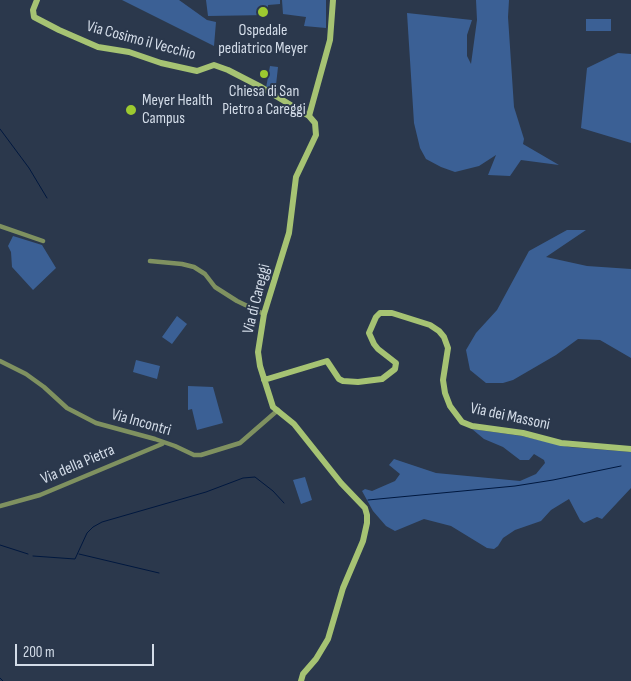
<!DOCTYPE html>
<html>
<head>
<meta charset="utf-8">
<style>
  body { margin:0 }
  #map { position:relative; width:631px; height:681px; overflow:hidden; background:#2b384c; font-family:"Sofia Sans Condensed",sans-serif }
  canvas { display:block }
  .scale { position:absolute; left:15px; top:644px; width:139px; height:22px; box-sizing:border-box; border:2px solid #d3dce8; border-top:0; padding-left:6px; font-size:15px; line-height:18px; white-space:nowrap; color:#d3dce8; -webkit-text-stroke:4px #2b384c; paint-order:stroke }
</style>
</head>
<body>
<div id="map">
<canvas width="631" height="681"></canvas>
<div class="scale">200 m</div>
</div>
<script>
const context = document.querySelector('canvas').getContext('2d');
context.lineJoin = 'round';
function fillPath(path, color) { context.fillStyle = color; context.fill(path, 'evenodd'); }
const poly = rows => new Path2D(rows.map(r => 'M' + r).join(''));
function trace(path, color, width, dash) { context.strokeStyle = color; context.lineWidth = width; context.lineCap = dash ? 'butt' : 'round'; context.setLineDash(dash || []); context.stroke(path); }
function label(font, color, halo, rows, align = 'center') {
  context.font = font + ' "Sofia Sans Condensed",sans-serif'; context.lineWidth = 4; context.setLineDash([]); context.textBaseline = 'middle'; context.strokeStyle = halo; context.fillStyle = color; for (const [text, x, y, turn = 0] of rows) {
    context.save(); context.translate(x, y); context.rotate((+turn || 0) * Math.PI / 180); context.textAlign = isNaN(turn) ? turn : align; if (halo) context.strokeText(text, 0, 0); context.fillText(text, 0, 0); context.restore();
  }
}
fillPath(poly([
  [122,0,179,0,207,20,216,22,214,46],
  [206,0,280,0,280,4,268,5,268,15,208,16],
  [282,0,326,0,326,28,304,26,306,17,283,14],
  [476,0,509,0,508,17,514,107,524,139,523,144,559,165,521,160,510,176,488,175,496,155,479,166,455,172,441,167,426,159,420,148,414,123,407,13,472,20,467,35,467,56,471,64,477,20],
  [586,19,611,19,611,31,586,31],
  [618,53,631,54,631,143,581,128,587,68],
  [270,66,278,67,275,94,266,88],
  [567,230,586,230,546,257,587,266,631,269,631,358,600,340,578,339,556,355,513,380,503,383,486,383,470,370,466,350,476,333,497,310,529,251],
  [13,236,42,245,56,268,33,290,12,267,11,252,8,246],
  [177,316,187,324,172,344,162,337],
  [136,360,160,366,157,379,133,372],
  [188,386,213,387,223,423,197,430,192,409,188,410],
  [472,429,522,436,569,447,631,452,631,488,602,519,597,517,584,523,580,520,569,499,551,510,541,521,515,530,503,538,498,546,494,549,487,548,451,526,424,519,395,531,386,526,373,511,362,491,365,489,372,491,395,481,400,474,389,465,394,459,436,473,520,481,536,474,545,463,544,460,534,454,529,460,520,460,503,447,484,439],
  [305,477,312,500,301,504,293,480]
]), '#3b6095');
trace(poly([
  [0,129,29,168,47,198],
  [368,500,515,486,553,480,621,466],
  [0,545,28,554],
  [79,554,159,573],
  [33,556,75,559,87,533,93,527,102,522,206,492,243,478,255,477,273,491,284,503],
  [0,678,3,681]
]), '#00183f', 1);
trace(poly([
  [0,226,43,241],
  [150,261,182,264,194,267,205,274,215,287,237,301,264,314],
  [0,361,26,374,44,387,67,408,96,423,155,439,175,446,194,455,201,455,240,443,278,410],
  [0,506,40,495,162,444,163,442]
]), '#7f9160', 4.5);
trace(poly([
  [37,0,33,10,34,17,59,30,98,47,129,52,161,63,197,71,214,65,228,70,261,87,309,116,315,123,316,135,296,177,289,233,264,314,258,352,260,366,273,407,294,424,341,483,365,508,367,515,367,523,363,541,343,588,328,639,316,659,303,674,301,681],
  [309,116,330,40,333,0],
  [264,380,327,361,339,379,343,381,358,382,382,379,395,369,396,363,378,349,374,344,369,333,376,317,380,313,392,313,430,325,439,331,444,337,448,348,443,380,445,393,450,406,462,422,472,426,523,433,561,443,631,449]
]), '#a6c373', 6);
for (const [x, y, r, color] of [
  [263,12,6,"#9dca30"],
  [264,74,5,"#9dca30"],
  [131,110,6,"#9dca30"]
]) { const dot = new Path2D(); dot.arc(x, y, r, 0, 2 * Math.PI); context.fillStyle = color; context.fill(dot); trace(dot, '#2b384c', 2); }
label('16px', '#d3dce8', '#2b384c', [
  ["Ospedale",263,31],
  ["pediatrico Meyer",263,49],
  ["Chiesa di San",264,92],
  ["Pietro a Careggi",264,110],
  ["Meyer Health",142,101,"left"],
  ["Campus",142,119,"left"]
]);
label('16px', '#d3dce8', '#2b384c', [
  ["Via Cosimo il Vecchio",141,41,15],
  ["Via di Careggi",257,299,-76],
  ["Via dei Massoni",510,417,12],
  ["Via Incontri",141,423,16],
  ["Via della Pietra",78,465,-23]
]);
</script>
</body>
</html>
